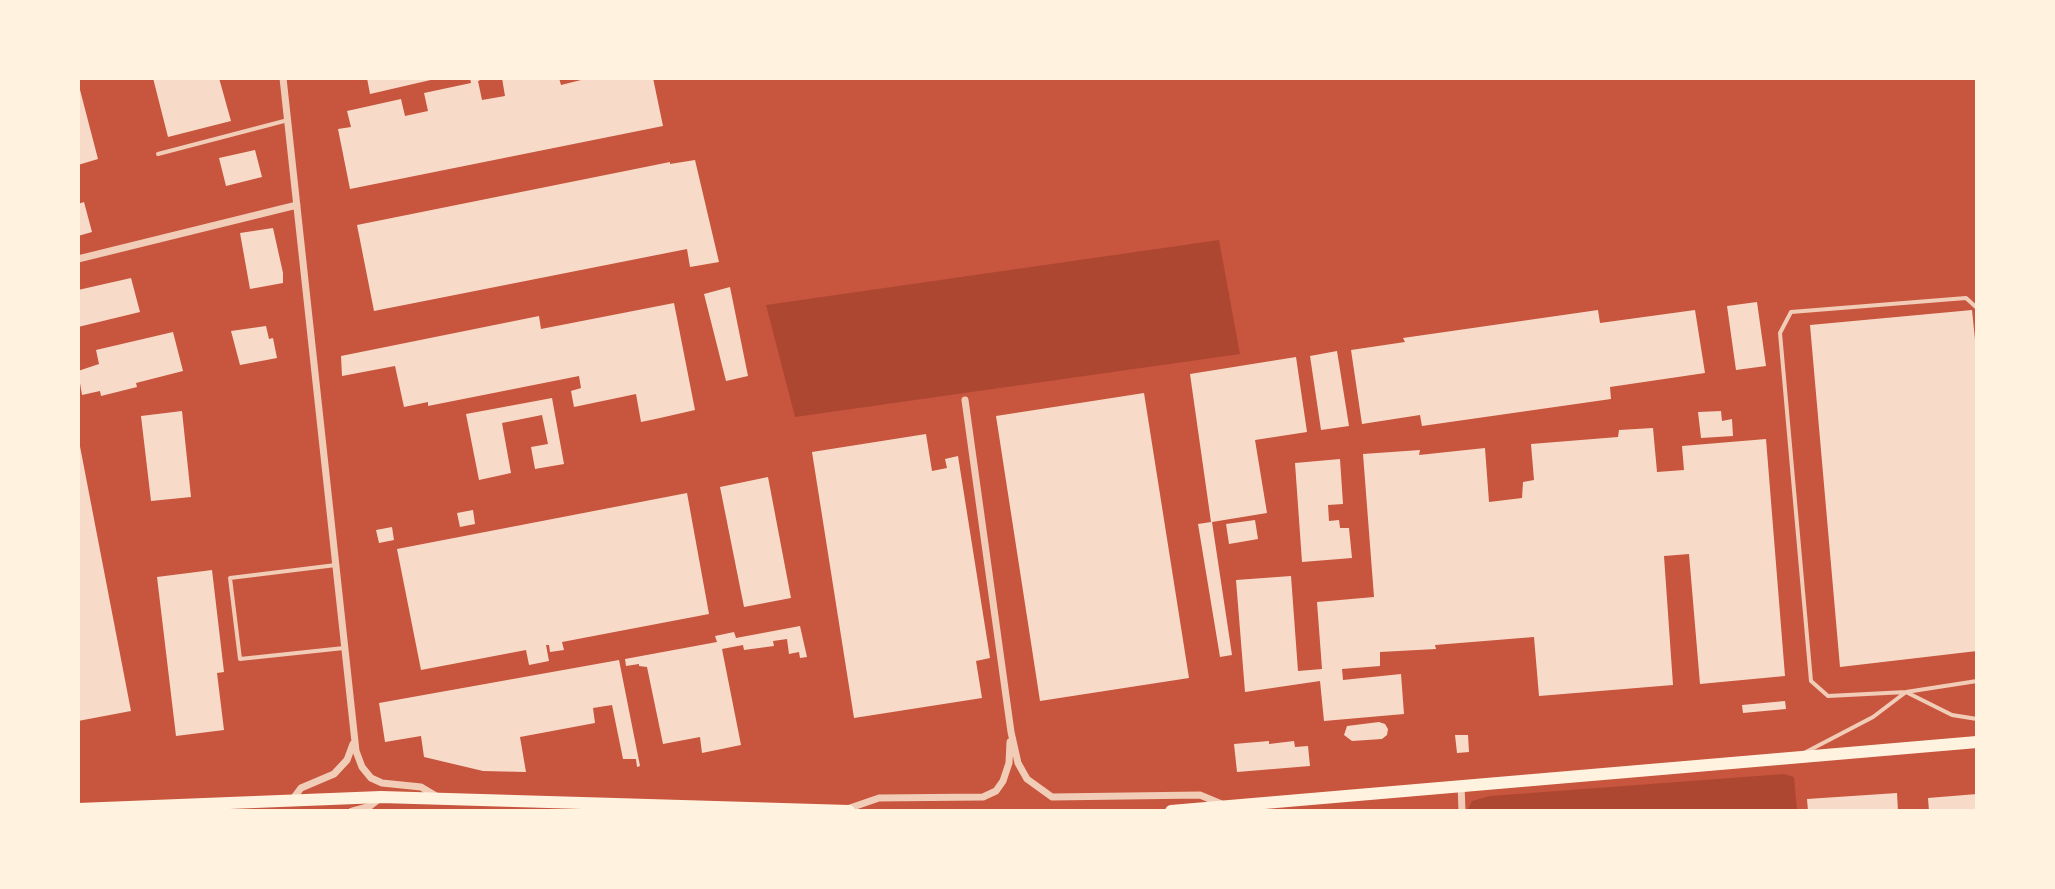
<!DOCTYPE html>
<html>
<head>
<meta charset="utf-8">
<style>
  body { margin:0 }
  #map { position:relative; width:2055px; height:889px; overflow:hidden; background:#c8553d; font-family:Montserrat,sans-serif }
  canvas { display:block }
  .frame { position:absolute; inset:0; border:80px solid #fff3e0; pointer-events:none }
</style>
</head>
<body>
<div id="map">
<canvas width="2055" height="889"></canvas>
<div class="frame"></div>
</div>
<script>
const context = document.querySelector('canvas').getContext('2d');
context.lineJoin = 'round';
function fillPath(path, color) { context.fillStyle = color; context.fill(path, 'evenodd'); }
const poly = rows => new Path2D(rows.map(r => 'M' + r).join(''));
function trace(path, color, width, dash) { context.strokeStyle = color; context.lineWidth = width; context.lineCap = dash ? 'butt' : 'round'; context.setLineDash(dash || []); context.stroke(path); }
fillPath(poly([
  [1219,240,1240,354,795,417,766,305],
  [1784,774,1794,777,1797,811,1467,811,1472,801,1490,796]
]), '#ae4732');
fillPath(poly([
  [153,78,219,78,231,121,168,137],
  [367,78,435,78,435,79,370,94],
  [470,78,486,78,478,81,482,100,505,96,502,78,529,78,530,80,559,78,561,85,581,80,580,78,653,78,663,126,350,189,338,129,351,127,347,111,401,99,405,116,428,111,424,93,471,83],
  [79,86,98,159,78,165,78,87],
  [255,150,262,177,226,186,219,158],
  [695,160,719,262,690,267,687,249,374,311,357,225,670,162,670,164],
  [84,202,92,232,78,236,78,204],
  [273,228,283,273,283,283,250,289,240,233],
  [131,278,140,312,78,327,78,290],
  [730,287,748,376,726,381,704,294],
  [1757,302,1766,366,1736,370,1727,306],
  [674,303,695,410,660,418,641,422,636,394,574,407,571,391,581,388,579,376,428,406,428,402,404,407,395,366,342,376,341,356,539,316,541,329],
  [1598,310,1600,323,1695,310,1705,373,1610,387,1611,399,1422,426,1420,415,1362,424,1351,350,1405,342,1403,338],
  [1972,310,1977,359,1977,651,1840,667,1810,325],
  [266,326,269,339,273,338,277,358,240,365,231,331],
  [173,332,183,371,136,383,137,387,101,396,100,391,82,395,78,371,99,364,96,350],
  [1337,351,1349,426,1321,430,1310,356],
  [1296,357,1307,432,1255,440,1267,513,1212,522,1232,655,1220,657,1198,524,1211,522,1190,374],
  [1144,393,1189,678,1040,701,996,416],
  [552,398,564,464,535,469,531,447,548,444,542,415,502,423,511,473,479,480,466,414],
  [182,411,191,497,151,501,141,416],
  [1721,411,1722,421,1732,419,1733,436,1701,438,1698,412],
  [1653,428,1657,472,1684,470,1682,446,1766,439,1785,676,1700,684,1689,554,1664,556,1673,685,1539,696,1534,637,1435,645,1436,649,1380,652,1380,666,1342,669,1343,680,1401,674,1404,714,1324,721,1320,681,1245,692,1236,580,1291,576,1298,671,1322,669,1317,602,1374,597,1363,454,1420,450,1419,455,1485,448,1489,502,1522,498,1523,482,1534,480,1531,444,1618,437,1619,430],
  [926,434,932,471,947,468,945,459,958,456,990,658,976,661,982,698,854,718,812,452],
  [78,436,131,711,78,721],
  [1340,459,1343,504,1328,505,1329,521,1339,520,1340,528,1349,528,1352,558,1302,562,1295,463],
  [768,477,791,598,744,607,720,487],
  [687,493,709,614,562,642,564,650,550,652,549,645,546,645,549,661,529,665,526,650,421,670,397,549],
  [473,510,475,524,460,527,457,513],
  [1255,520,1258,539,1229,544,1226,524],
  [392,527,394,540,379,543,376,530],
  [212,570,224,672,217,673,224,730,176,736,157,577],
  [800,626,807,657,800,658,799,652,789,654,787,639,773,641,774,646,744,650,743,645,722,649,741,745,702,753,700,737,663,744,647,667,639,666,639,664,626,666,625,659,717,642,715,636,734,632,736,638],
  [619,660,640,766,637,767,636,759,623,759,612,705,593,708,595,723,520,737,526,772,483,771,424,757,421,736,385,742,379,703],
  [1785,701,1786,709,1743,713,1742,705],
  [1379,722,1385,724,1388,729,1387,735,1382,739,1352,741,1344,735,1347,726],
  [1455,735,1468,735,1469,752,1457,753],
  [1269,741,1269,744,1294,741,1295,747,1308,746,1310,766,1237,772,1234,744],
  [1897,793,1898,811,1808,811,1807,799],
  [1977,794,1977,811,1929,811,1928,798]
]), '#f7dbc8');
trace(poly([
  [158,154,288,120],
  [1977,308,1966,298,1791,312,1780,333,1811,681,1828,696,1906,692,1977,681],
  [336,565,230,578,240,659,344,648],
  [1806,752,1873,717,1906,692,1952,715,1977,719]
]), '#f1ccb7', 4);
trace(poly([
  [283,78,356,751,362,767,371,778,382,783,421,787,436,796],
  [78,259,297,205],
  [965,400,1011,732,1018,763,1027,779,1052,797,1200,795,1224,805],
  [1461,785,1462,811],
  [292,800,301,788,334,774,347,760,353,744],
  [847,809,879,798,983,797,996,791,1003,781,1009,763,1010,742],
  [352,811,370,806,379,799]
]), '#f1ccb7', 7);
trace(poly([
  [78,809,381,797,849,811],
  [1171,811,1977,742]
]), '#fff3e0', 12);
</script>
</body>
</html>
